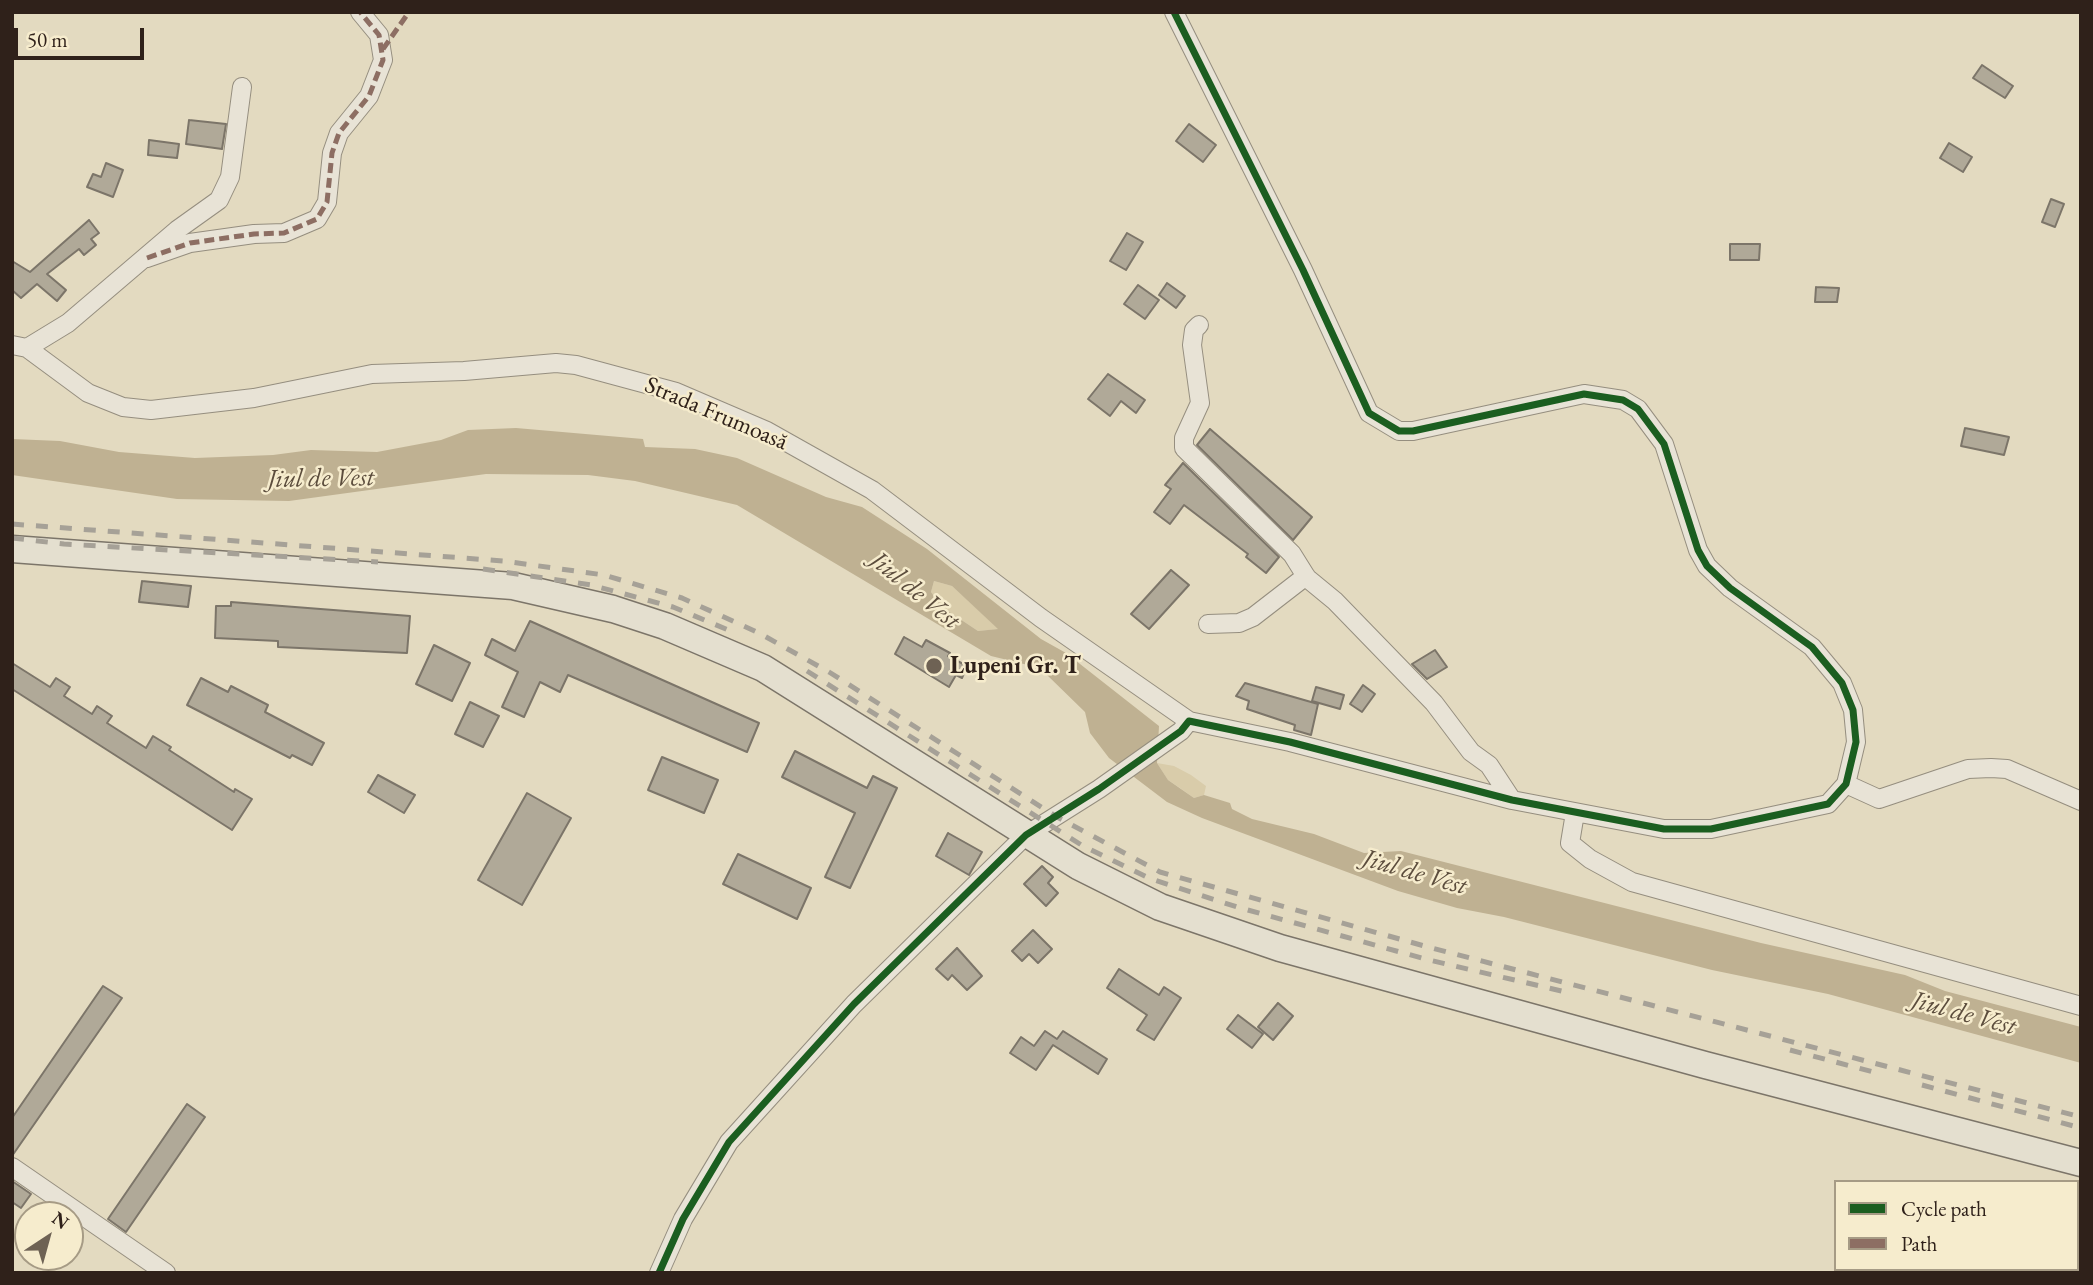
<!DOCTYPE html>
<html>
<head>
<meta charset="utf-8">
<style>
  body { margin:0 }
  #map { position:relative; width:2093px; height:1285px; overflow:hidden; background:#e3dac0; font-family:"EB Garamond",serif }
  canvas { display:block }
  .frame { position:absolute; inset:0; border:14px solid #2f211a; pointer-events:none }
  .legend { position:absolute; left:1834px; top:1180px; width:245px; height:91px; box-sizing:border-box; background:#f6eccd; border:2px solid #a69b85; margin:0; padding:9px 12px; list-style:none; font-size:21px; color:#2f211a }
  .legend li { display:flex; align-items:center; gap:14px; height:35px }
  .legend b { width:35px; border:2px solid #a69b85 }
  .north { position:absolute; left:14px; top:1201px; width:70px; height:70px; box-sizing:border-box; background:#f6eccd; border:2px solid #a69b85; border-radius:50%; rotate:36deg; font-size:19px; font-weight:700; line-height:28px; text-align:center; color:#2f211a }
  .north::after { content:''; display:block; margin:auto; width:24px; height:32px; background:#6e6254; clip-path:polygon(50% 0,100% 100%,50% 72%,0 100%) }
  .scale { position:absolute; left:14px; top:28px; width:130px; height:32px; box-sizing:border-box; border:4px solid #2f211a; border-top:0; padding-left:9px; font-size:21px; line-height:24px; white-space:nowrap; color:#2f211a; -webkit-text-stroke:5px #f6eccd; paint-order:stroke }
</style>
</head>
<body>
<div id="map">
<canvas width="2093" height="1285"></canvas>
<div class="frame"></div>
<ul class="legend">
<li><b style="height:9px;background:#1b5e20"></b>Cycle path</li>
<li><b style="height:9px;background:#8d6e63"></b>Path</li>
</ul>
<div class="north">N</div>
<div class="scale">50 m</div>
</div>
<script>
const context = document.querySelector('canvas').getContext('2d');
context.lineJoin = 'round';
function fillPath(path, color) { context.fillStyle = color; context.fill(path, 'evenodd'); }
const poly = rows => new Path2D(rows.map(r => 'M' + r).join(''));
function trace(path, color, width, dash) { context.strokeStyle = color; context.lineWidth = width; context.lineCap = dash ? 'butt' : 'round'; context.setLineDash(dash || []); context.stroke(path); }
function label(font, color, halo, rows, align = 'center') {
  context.font = font + ' "EB Garamond",serif'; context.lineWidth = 5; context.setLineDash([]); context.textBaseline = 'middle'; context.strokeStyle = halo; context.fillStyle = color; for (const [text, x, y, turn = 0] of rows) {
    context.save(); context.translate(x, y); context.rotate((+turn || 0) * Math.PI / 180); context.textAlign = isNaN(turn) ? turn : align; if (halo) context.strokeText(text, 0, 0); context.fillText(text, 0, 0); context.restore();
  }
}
fillPath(poly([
  [934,581,952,586,999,629,978,631,942,607,931,592],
  [1157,763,1174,766,1191,775,1206,786,1204,795,1194,798,1180,788,1168,780]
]), '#d9ccaa');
fillPath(poly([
  [516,428,643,439,645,447,695,449,737,458,826,497,862,507,927,549,1041,639,1066,653,1159,726,1157,763,1168,780,1194,798,1204,795,1230,803,1232,809,1252,819,1314,834,1364,853,1401,851,1761,943,1905,975,1945,991,2081,1027,2081,1063,1828,994,1712,970,1504,917,1457,908,1398,891,1202,818,1167,802,1109,758,1090,733,1085,712,1046,674,1032,666,991,656,737,505,635,481,588,475,486,474,289,501,177,499,12,475,12,439,60,441,119,452,195,458,273,455,311,450,377,452,441,440,468,430],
  [934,581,952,586,998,629,978,631,942,607,931,592]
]), '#bfb192');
const building = poly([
  [1982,65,2013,86,2005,98,1973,78,1982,65],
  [189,120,226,124,222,149,186,144,189,120],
  [1189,124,1216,145,1203,162,1176,141,1189,124],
  [149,140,179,144,177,158,148,155,149,140],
  [1949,143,1972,157,1963,172,1940,158,1949,143],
  [106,163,123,170,113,197,87,187,93,174,101,177,106,163],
  [2051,199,2064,204,2055,227,2042,222,2051,199],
  [89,220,99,233,91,239,96,245,84,255,79,249,47,274,66,290,57,301,37,284,21,298,12,290,12,261,30,272,89,220],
  [1127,233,1143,242,1126,270,1110,261,1127,233],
  [1730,244,1760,244,1759,260,1730,260,1730,244],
  [1167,283,1185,296,1176,308,1159,295,1167,283],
  [1138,285,1159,300,1145,319,1124,304,1138,285],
  [1816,287,1839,288,1837,302,1815,302,1816,287],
  [1108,374,1145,400,1136,413,1121,401,1110,416,1088,399,1108,374],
  [1965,428,2009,437,2004,455,1961,446,1965,428],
  [1210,429,1312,517,1293,540,1197,445,1210,429],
  [1183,463,1279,557,1266,573,1246,557,1248,554,1184,505,1170,524,1154,512,1171,489,1165,485,1183,463],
  [1171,570,1189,585,1149,629,1131,614,1171,570],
  [142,581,191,586,188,607,139,602,142,581],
  [231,602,410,616,407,653,278,647,278,641,215,638,216,606,231,606,231,602],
  [530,621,759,723,747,752,568,675,560,692,540,682,524,717,502,707,518,672,485,655,492,639,515,651,530,621],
  [904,637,922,647,926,640,950,653,948,656,967,666,962,678,956,675,949,687,895,654,904,637],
  [434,645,470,663,452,701,416,684,434,645],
  [1435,650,1447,667,1427,679,1412,664,1435,650],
  [12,663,50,687,56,678,70,687,64,696,92,714,97,706,112,716,107,723,146,748,153,736,171,747,169,750,234,792,235,789,252,799,232,830,12,689,12,663],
  [201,678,228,692,231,686,268,705,265,712,324,743,312,765,292,755,290,758,187,705,201,678],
  [1245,683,1318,704,1311,735,1294,730,1295,725,1247,709,1249,701,1236,696,1245,683],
  [1363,685,1375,694,1362,712,1350,704,1363,685],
  [1316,687,1344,695,1340,709,1312,701,1316,687],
  [470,702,499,716,483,747,455,734,470,702],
  [795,751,867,788,873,776,897,788,850,888,825,877,855,813,782,777,795,751],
  [662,757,718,780,704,813,648,790,662,757],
  [378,775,415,795,404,813,368,792,378,775],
  [527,793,571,818,522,905,478,880,527,793],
  [948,833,982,852,969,875,936,856,948,833],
  [738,854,811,888,797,919,723,884,738,854],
  [1042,866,1053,877,1048,883,1058,893,1046,906,1024,884,1042,866],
  [1033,930,1052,949,1038,963,1029,954,1022,961,1012,951,1033,930],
  [957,948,982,976,967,990,952,975,948,980,936,969,957,948],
  [1119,969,1159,995,1164,987,1181,998,1154,1040,1137,1030,1147,1015,1107,988,1119,969],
  [103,986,122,998,12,1156,12,1118,103,986],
  [1278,1003,1293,1016,1273,1040,1258,1027,1278,1003],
  [1238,1015,1263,1034,1252,1048,1227,1029,1238,1015],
  [1045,1031,1057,1039,1063,1031,1107,1059,1098,1074,1053,1045,1036,1070,1010,1053,1021,1037,1034,1046,1045,1031],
  [187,1104,205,1117,126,1232,108,1219,187,1104],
  [12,1181,31,1194,21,1208,12,1202,12,1181]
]);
fillPath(building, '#b0a998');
trace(building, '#7c7569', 2);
const street = poly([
  [147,258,190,243,254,234,284,233,317,219,327,202,332,153,339,133,369,96,383,60,379,35,360,12],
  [1199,325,1194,330,1192,345,1200,403,1184,438,1184,448,1292,554,1307,578,1335,601,1434,703,1471,752,1489,765,1512,800],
  [12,345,27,348,88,393,123,407,151,410,254,398,372,374,464,371,556,363,576,365,676,392,767,431,872,490,1041,618,1189,721],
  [27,348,68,323,177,230,219,200,230,177,242,87],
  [1208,624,1239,623,1253,617,1306,576],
  [1846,784,1879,799,1968,769,1991,768,2007,769,2081,801],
  [1575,813,1570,843,1590,859,1632,882,2081,1006],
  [12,1167,166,1273],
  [659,1273,683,1219,729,1142,854,1004,1026,835,1099,789,1181,731,1189,721,1290,742,1512,800,1664,829,1711,829,1828,804,1846,784,1856,742,1853,710,1842,683,1812,647,1730,588,1707,566,1698,550,1664,444,1638,409,1623,400,1584,394,1413,431,1399,431,1369,413,1303,270,1174,12]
]);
const primary = poly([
  [12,549,513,586,613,609,665,626,763,668,1078,866,1160,907,1280,948,1705,1065,2081,1163]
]);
trace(street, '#958e7f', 20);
trace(primary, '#7c7569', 29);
trace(street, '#e8e3d6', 18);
trace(primary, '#e4dfcf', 26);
trace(poly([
  [12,524,503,561,604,575,682,598,759,633,829,672,1057,817,1160,872,1428,947,2081,1117],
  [12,538,64,544,378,562],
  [483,569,591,585,673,607,733,632],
  [807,671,1083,846,1151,879,1237,907,1429,960,1570,993],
  [1790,1050,1881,1074],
  [1922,1085,2081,1128]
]), '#a6a197', 5, [12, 12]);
trace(poly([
  [383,49,409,12],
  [147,258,190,243,254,234,284,233,317,219,327,202,332,153,339,133,369,96,383,60,379,35,360,12]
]), '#8d6e63', 5, [10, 5]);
trace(poly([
  [659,1273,683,1219,729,1142,854,1004,1026,835,1099,789,1181,731,1189,721,1290,742,1512,800,1664,829,1711,829,1828,804,1846,784,1856,742,1853,710,1842,683,1812,647,1730,588,1707,566,1698,550,1664,444,1638,409,1623,400,1584,394,1413,431,1399,431,1369,413,1303,270,1174,12]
]), '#1b5e20', 7);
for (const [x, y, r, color] of [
  [934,666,9,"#6e6254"]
]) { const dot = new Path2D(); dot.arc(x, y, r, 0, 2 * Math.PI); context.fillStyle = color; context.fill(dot); trace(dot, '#f6eccd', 2.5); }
label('24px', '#2f211a', '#f6eccd', [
  ["Strada Frumoasă",716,414,23]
]);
label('bold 24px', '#2f211a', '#f6eccd', [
  ["Lupeni Gr. T",950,666]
], 'left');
label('italic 26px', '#5c4d3d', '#f6eccd', [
  ["Jiul de Vest",321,479,-1],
  ["Jiul de Vest",915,591,39],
  ["Jiul de Vest",1415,873,16],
  ["Jiul de Vest",1964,1014,15]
]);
</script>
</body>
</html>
